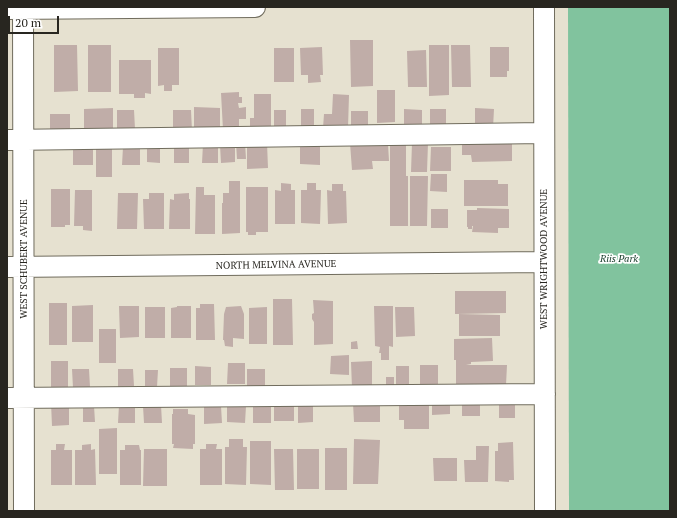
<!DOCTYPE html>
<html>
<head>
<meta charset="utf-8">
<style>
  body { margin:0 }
  #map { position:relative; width:677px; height:518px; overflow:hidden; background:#e6e1d0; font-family:"PT Serif",serif }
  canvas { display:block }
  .frame { position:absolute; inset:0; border:8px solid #282620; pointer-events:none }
  .scale { position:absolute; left:8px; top:16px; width:51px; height:18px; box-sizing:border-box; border:2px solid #282620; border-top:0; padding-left:5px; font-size:12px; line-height:14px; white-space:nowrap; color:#282620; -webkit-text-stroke:3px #fff; paint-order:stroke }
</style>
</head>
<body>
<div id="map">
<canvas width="677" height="518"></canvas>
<div class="frame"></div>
<div class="scale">20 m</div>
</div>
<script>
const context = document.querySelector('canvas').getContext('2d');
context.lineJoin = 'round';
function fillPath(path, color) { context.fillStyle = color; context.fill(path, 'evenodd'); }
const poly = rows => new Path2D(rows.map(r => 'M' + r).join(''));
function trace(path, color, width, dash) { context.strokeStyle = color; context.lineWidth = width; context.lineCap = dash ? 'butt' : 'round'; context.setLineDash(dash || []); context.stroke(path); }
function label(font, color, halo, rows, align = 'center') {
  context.font = font + ' "PT Serif",serif'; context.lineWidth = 3.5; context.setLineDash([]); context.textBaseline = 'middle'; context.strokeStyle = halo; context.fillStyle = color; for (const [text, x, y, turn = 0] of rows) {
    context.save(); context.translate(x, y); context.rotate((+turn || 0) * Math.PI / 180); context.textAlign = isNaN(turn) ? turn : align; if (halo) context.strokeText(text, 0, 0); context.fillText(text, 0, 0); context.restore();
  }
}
fillPath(poly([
  [568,7,670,7,670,511,569,511]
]), '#81c39e');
fillPath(poly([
  [350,40,373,40,373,86,351,87],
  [54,45,77,45,78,91,54,92],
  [88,45,111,45,111,92,88,92],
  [429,45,449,45,449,95,429,96],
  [451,45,470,45,471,87,452,87],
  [322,47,323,75,320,75,321,82,308,83,308,75,301,75,300,48],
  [490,47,509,47,509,71,507,71,507,77,490,77],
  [158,48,179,48,179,85,172,85,172,91,164,91,164,85,158,86],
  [274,48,294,48,294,82,274,82],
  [426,50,427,87,408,87,407,51],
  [119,60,151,60,151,94,145,93,145,98,134,98,134,94,119,94],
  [377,90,395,90,395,122,377,123],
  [239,92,239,97,242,97,242,103,238,103,239,108,246,107,246,119,239,119,239,129,223,130,221,93],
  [254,94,271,94,271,126,250,126,250,118,254,118],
  [333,94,349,95,348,128,323,128,324,114,332,114],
  [194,107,220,108,220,129,194,129],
  [113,108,113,129,84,130,84,109],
  [475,108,494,109,493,128,475,127],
  [301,109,314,109,314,126,301,127],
  [404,109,422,110,422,128,404,128],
  [430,109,446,109,446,127,430,127],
  [117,110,134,110,135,129,117,129],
  [173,110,191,110,192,131,173,131],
  [274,110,286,110,286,127,274,127],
  [351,111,368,111,368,129,351,129],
  [50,114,70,114,70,130,50,130],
  [245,142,246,159,237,159,236,143],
  [390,142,406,142,406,176,408,176,408,226,390,226],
  [267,143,268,168,247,169,247,144],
  [350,143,388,144,389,161,372,161,373,169,352,170],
  [412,143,428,143,427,172,411,172],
  [462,143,512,143,512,161,472,162,471,155,462,155],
  [203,144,218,145,218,163,202,163],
  [300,144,320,144,320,165,300,164],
  [73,145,93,145,93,165,73,165],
  [96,145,112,145,112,177,96,177],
  [147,145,160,145,160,163,147,162],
  [174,145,189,145,189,163,174,163],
  [220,145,235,145,235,162,221,163],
  [123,147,140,147,140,165,122,165],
  [431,147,451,147,451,171,430,171],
  [431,174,447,174,447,192,430,191],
  [410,176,428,176,427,226,410,226],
  [464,180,498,180,498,184,508,184,508,206,464,206],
  [229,181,240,181,240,233,222,234,222,203,223,203,223,193,229,193],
  [281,183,291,184,291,190,295,190,295,224,275,224,275,190,281,191],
  [307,183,316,183,316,190,321,190,320,224,301,223,301,190,307,190],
  [332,184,343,184,343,191,346,191,347,223,328,224,327,190,332,191],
  [196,187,204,187,204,195,215,195,215,234,195,234],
  [246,187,268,187,268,232,256,232,256,235,248,235,248,232,246,232],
  [51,189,70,189,70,225,65,225,65,227,51,227],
  [75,190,92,190,92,231,83,230,83,226,74,226],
  [118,193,138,193,137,229,117,229],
  [149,193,164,193,164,229,144,229,143,199,149,199],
  [189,193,189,199,190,199,190,229,169,229,170,199,174,200,174,194],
  [477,208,509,209,509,228,498,228,498,233,472,232,473,226,472,226,472,229,468,229,468,227,467,227,467,210,477,210],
  [431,209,448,209,448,228,431,228],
  [455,291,506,291,506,313,455,314],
  [273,299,292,299,293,345,273,345],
  [313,300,333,301,333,344,314,345,314,322,312,319,312,314,314,313],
  [49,303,67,303,67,345,49,345],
  [200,304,214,304,215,340,196,340,196,308,200,308],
  [93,305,93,342,72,342,72,306],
  [119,306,139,306,139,337,120,338],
  [177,306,191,306,191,338,171,338,171,308,177,307],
  [241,306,244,314,244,339,233,338,233,347,225,346,224,340,223,340,224,314,226,307],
  [374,306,393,306,393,347,389,346,389,360,381,360,381,353,379,353,380,347,375,346],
  [145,307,165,307,165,338,145,338],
  [267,307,267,344,249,344,249,308],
  [395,307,414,307,415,336,396,337],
  [459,314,500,315,500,336,459,336],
  [99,329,116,329,116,363,99,363],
  [492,338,493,361,471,362,471,364,466,365,507,365,506,385,456,385,456,360,454,360,454,339],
  [357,341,358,349,351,349,351,342],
  [349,355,349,375,330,374,331,356],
  [51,361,68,361,68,387,51,387],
  [372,361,372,388,352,388,351,362],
  [228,363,245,363,245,384,227,384],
  [420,365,438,365,438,384,420,384],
  [195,366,211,367,211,385,195,385],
  [396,366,409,366,409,384,396,385],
  [170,368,187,368,187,386,170,386],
  [72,369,89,369,90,387,73,388],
  [118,369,133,369,134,386,118,387],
  [247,369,265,369,265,387,247,387],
  [145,370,158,370,157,387,145,386],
  [386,377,394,377,394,387,386,387],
  [432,401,450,401,450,414,432,415],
  [462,401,480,401,480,416,462,416],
  [515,401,515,418,499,418,499,402],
  [274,402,294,402,294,421,274,421],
  [380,402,380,422,354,422,353,403],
  [51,403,69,403,69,425,52,426],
  [399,403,429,403,429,429,404,429,404,420,399,420],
  [119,405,135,405,135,423,118,423],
  [161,405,162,423,144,423,143,406],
  [227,405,246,406,245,423,227,422],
  [253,405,271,405,271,423,253,423],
  [83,406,94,406,95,422,83,422],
  [221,406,222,423,204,424,204,407],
  [298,406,313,406,313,422,298,423],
  [173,409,188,409,188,414,195,415,195,444,193,444,193,449,173,448,174,444,172,444,172,414,173,414],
  [117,428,117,474,99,474,99,429],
  [229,439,243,439,243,447,247,447,246,485,225,484,225,447,229,447],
  [354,439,380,440,378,484,353,484],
  [250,441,271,441,271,485,250,484],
  [513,442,514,480,509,480,509,482,495,481,495,451,498,451,498,443],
  [56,444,65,444,64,450,72,450,72,485,51,485,51,450,56,450],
  [91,444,91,450,95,449,96,485,75,485,75,450,82,450,82,445],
  [206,444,217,444,216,449,222,449,222,485,200,485,200,449,206,449],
  [125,445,139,445,140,450,141,450,141,485,120,485,120,450,125,450],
  [476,446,489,446,488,482,465,482,464,460,476,460],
  [325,448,347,448,347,490,325,490],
  [144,449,167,449,167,486,143,486],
  [274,449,293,449,294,490,275,490],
  [297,449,319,449,319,489,297,489],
  [433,458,457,458,457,481,434,481]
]), '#c0ada8');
const minor = poly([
  [23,7,24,511],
  [544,7,545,511],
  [7,9,255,7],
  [7,140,544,133],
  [7,267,544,262],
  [7,398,545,394]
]);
trace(minor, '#706c5d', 22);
trace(minor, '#fff', 20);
label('10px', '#282620', '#fff', [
  ["WEST SCHUBERT AVENUE",24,259,-90],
  ["WEST WRIGHTWOOD AVENUE",544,259,-90],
  ["NORTH MELVINA AVENUE",276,265,-1]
]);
label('italic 10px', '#173c2a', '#fff', [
  ["Riis Park",619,259]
]);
</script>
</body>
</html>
